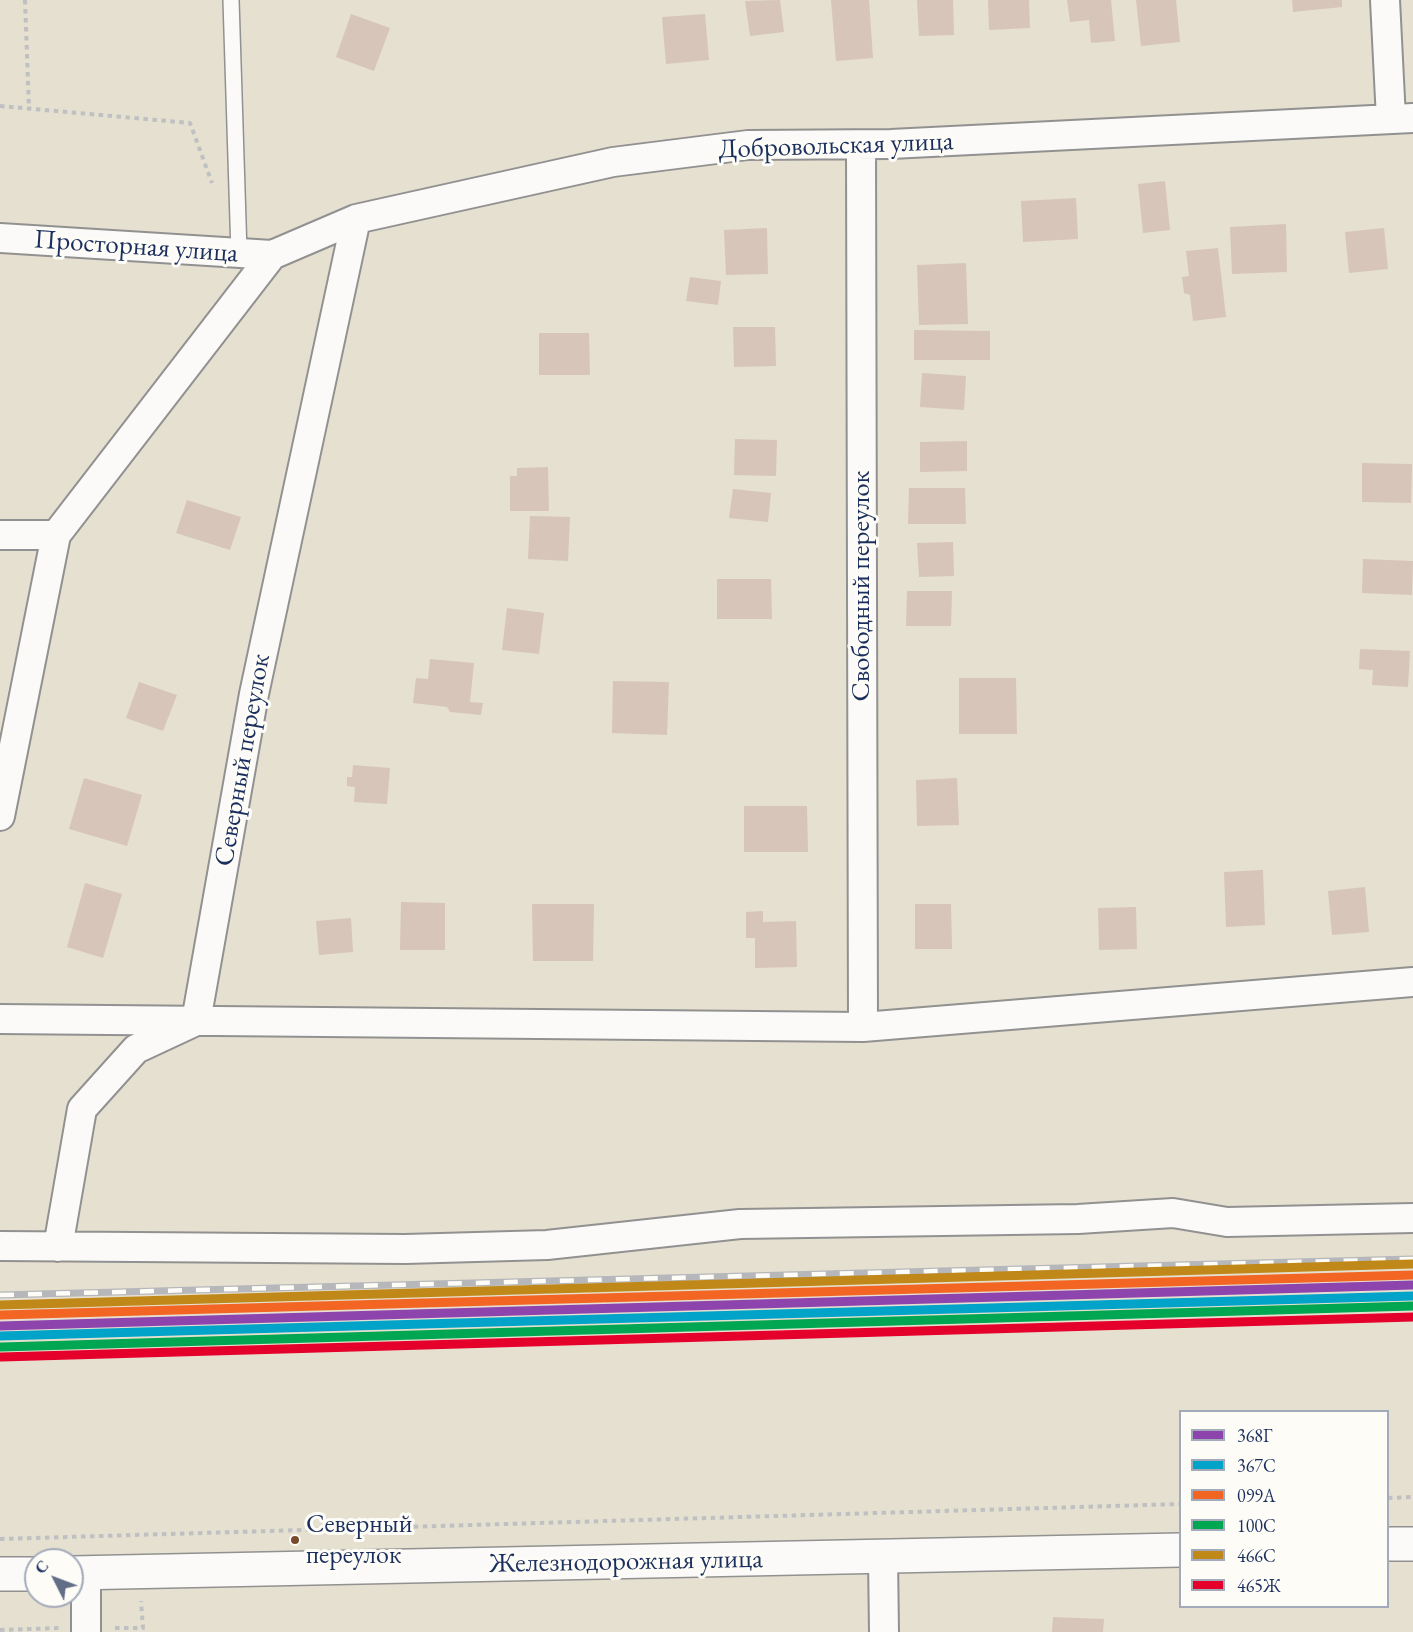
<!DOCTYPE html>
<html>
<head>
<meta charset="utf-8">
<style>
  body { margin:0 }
  #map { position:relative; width:1413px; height:1632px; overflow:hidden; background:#e6e0d0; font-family:"EB Garamond",serif }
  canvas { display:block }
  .legend { position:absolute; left:1179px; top:1410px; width:210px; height:198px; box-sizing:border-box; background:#fdfcf7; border:2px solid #a3aaba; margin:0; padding:8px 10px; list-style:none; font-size:18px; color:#1b2f5e }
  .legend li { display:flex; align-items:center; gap:12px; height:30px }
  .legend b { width:30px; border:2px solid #a3aaba }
  .north { position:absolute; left:24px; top:1548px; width:60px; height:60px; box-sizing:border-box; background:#fdfcf7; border:2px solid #a3aaba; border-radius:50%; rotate:312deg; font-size:16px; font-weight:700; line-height:24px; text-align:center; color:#1b2f5e }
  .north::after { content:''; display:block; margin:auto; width:21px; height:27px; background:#626d86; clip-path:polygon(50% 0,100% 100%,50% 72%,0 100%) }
</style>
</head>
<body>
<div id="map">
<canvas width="1413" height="1632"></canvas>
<ul class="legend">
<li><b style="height:8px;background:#8e44ad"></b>368Г</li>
<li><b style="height:8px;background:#01a3c8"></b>367С</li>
<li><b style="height:8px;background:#f26522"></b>099А</li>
<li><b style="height:8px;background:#00a651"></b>100C</li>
<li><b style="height:8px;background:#c08818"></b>466С</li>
<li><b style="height:8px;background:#e4002b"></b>465Ж</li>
</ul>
<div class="north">С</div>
</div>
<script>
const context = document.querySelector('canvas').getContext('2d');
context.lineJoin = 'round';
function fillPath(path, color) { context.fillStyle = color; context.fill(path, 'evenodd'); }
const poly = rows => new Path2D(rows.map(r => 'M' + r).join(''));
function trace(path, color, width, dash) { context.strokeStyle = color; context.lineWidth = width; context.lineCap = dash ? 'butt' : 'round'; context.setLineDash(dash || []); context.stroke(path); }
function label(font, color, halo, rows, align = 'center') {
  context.font = font + ' "EB Garamond",serif'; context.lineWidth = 6; context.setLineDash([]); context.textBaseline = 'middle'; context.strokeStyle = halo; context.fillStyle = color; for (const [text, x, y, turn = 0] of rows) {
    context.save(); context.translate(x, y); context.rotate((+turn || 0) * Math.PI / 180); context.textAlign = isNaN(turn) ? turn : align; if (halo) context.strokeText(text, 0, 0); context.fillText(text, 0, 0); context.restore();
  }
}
fillPath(poly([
  [780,0,784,32,750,36,745,1],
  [831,0,869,0,873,58,836,61],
  [917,0,953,0,954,35,919,36],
  [988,0,1029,0,1030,28,989,30],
  [1067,0,1111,0,1115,41,1091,43,1089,20,1070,22],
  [1136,0,1176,0,1180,42,1141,46],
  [1292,0,1342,0,1342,7,1293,12],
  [351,14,390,28,374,71,336,57],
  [705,14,709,60,666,64,662,17],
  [1165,181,1170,230,1143,233,1138,184],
  [1076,198,1078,239,1023,242,1021,201],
  [1286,224,1287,272,1232,274,1230,227],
  [767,228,768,274,726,275,724,230],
  [1384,228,1388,269,1349,273,1345,232],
  [1218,248,1226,317,1193,321,1190,295,1184,293,1182,277,1189,276,1186,251],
  [966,263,968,324,919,325,917,265],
  [690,277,721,281,718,305,686,301],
  [733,327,775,327,776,366,734,367],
  [914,330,990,331,990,360,914,360],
  [539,333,589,333,590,375,539,375],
  [922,373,966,376,964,410,920,407],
  [735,439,777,440,776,476,734,475],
  [967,441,967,471,920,472,920,442],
  [1362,463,1412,464,1411,503,1362,502],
  [548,467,549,511,510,511,510,476,517,476,517,468],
  [909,488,965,488,966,524,908,524],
  [733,489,771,493,768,522,729,518],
  [187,500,241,517,230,550,176,533],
  [530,516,570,517,568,561,528,559],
  [953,542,954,576,919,577,917,543],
  [1363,559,1413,561,1412,595,1362,593],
  [717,579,771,579,772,619,717,619],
  [907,591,952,591,951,626,906,626],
  [507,608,544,613,539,654,502,650],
  [1360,649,1410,651,1408,687,1372,685,1373,670,1359,669],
  [430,659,474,663,470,702,483,703,481,715,450,712,447,707,413,703,416,678,428,679],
  [959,678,1016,678,1017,734,959,734],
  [613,681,669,682,667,735,612,733],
  [139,682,177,695,163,731,126,718],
  [353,765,390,768,387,804,354,802,355,787,347,786,347,777,352,777],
  [84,778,142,795,127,846,69,829],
  [957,778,959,825,917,826,916,780],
  [744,806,807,806,808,852,744,852],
  [1263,870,1265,925,1226,927,1224,872],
  [85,883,122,894,103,958,67,947],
  [1365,887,1369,932,1332,935,1328,891],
  [401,902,445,903,445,950,400,950],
  [532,904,594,904,593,961,533,961],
  [915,904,951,904,952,949,915,949],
  [1136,907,1137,949,1099,950,1098,908],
  [763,911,763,922,796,921,797,967,755,968,755,938,746,938,746,912],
  [351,918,353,952,319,955,316,921],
  [1053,1617,1104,1619,1103,1632,1052,1632]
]), '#d7c5b9');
const service = poly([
  [231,0,239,253]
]);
const minor = poly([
  [1385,0,1391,119],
  [861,145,863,1027],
  [0,238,272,255,356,219,613,162,748,145,891,144,1413,118],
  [0,535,56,535],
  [0,816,56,535,272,255],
  [0,1019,863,1027,1413,982],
  [0,1246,405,1249,547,1245,740,1224,1078,1219,1173,1213,1227,1222,1413,1218],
  [58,1247,82,1109,136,1049,196,1021,254,694,356,219],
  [883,1557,884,1632],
  [86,1632,86,1573]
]);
const primary = poly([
  [1388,1544,1413,1544],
  [72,1573,1180,1550],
  [0,1574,36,1574]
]);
trace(service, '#919191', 18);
trace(minor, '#919191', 32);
trace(primary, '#919191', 36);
trace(poly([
  [25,0,29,109],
  [0,106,190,123,212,183],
  [1388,1498,1413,1497],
  [0,1539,1180,1504],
  [115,1628,143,1628,141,1601],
  [0,1630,59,1628]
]), '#bfc0c2', 4, [4.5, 4.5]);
trace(service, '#fbfaf8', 15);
trace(minor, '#fbfaf8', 28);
trace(primary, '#fbfaf8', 33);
const rail = poly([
  [0,1295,1413,1259]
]);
trace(rail, '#b6b7ba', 7);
trace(rail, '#fdfcf7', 4.5, [14]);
trace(poly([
  [0,1326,1413,1285]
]), '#8e44ad', 9);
trace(poly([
  [0,1336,1413,1296]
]), '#01a3c8', 9);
trace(poly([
  [0,1315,1413,1275]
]), '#f26522', 9);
trace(poly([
  [1,1347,1413,1306]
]), '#00a651', 9);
trace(poly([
  [0,1305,1412,1264]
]), '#c08818', 9);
trace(poly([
  [1,1357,1413,1317]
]), '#e4002b', 9);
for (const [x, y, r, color] of [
  [295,1540,5,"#7a4b2a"]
]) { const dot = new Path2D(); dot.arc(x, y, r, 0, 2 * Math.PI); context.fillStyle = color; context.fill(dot); trace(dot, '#fdfcf7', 2); }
label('26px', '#1b2f5e', '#fdfcf7', [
  ["Северный",306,1525],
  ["переулок",306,1556]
], 'left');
label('27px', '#1b2f5e', '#fdfcf7', [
  ["Добровольская улица",836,146,-2],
  ["Просторная улица",136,247,4],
  ["Свободный переулок",862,586,-90],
  ["Северный переулок",243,760,-80],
  ["Железнодорожная улица",626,1562,-1]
]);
</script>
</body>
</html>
